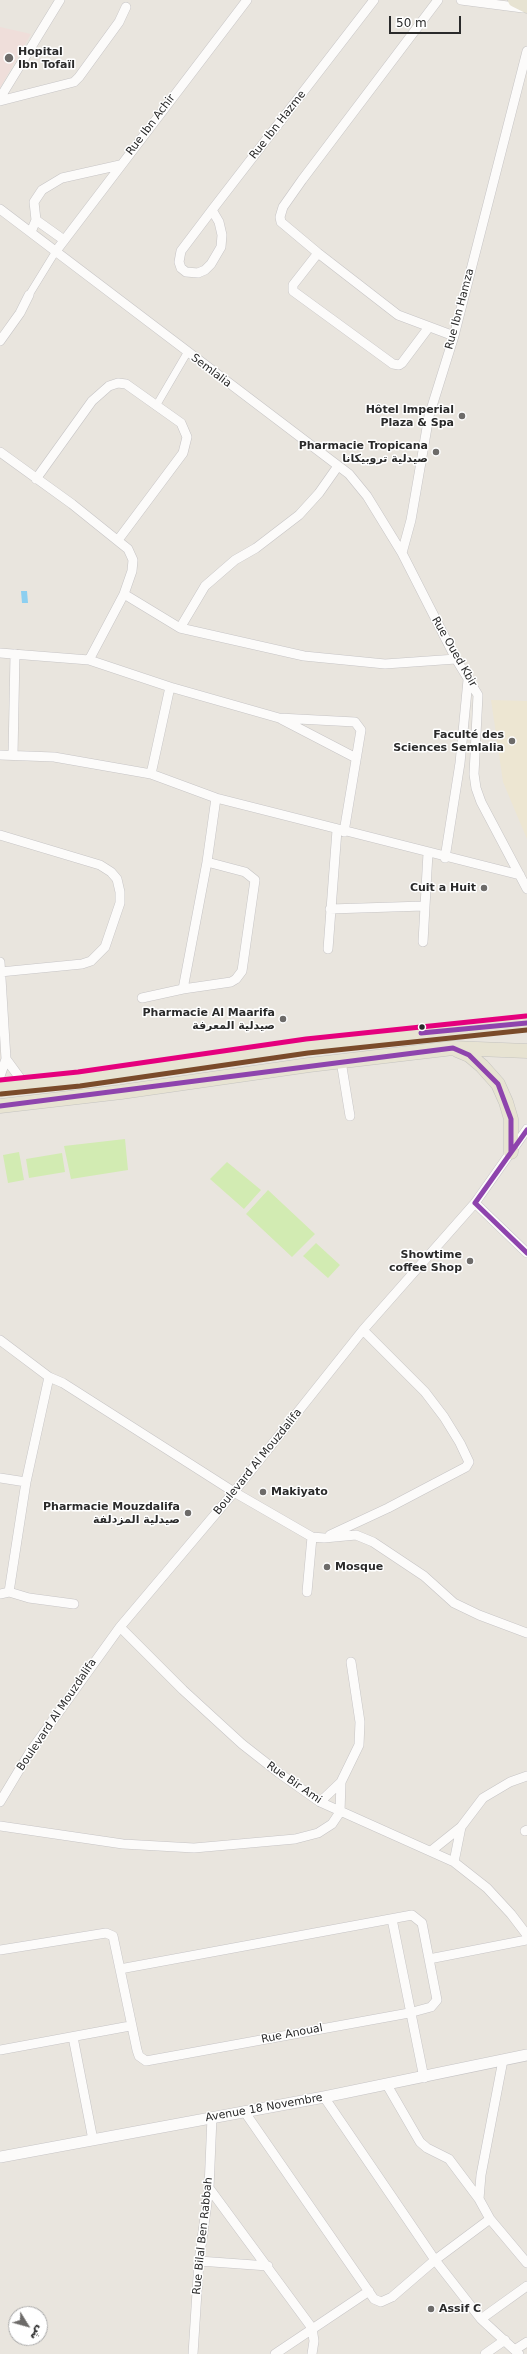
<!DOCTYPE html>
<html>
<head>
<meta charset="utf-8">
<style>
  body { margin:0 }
  #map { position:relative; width:527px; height:2354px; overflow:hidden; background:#e9e5de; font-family:"DejaVu Sans","Noto Sans Arabic",sans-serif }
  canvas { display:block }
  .north { position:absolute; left:8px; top:2306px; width:40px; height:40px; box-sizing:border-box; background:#fff; border:1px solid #aaa; border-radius:50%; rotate:127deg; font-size:11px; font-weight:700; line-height:16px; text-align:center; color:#2a2a2a }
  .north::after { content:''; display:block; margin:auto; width:14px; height:18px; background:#6d6b69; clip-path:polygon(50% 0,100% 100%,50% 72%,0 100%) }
  .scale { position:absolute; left:389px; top:16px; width:72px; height:18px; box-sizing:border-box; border:2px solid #2a2a2a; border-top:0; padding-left:5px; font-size:12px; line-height:14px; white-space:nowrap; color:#2a2a2a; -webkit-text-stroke:3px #fff; paint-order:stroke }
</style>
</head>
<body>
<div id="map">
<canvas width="527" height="2354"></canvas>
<div class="north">ش</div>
<div class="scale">50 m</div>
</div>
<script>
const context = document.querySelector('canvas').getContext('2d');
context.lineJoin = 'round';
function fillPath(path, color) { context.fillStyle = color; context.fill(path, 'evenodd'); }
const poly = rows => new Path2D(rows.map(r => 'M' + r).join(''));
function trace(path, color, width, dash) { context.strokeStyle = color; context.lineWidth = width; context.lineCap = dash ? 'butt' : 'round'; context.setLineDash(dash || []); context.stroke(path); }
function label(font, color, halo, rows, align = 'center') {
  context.font = font + ' "DejaVu Sans","Noto Sans Arabic",sans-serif'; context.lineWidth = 3; context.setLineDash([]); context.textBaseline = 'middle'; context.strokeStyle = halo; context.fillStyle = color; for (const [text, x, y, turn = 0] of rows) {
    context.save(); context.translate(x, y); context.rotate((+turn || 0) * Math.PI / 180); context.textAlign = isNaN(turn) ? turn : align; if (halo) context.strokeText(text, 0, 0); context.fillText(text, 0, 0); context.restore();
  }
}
fillPath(poly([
  [491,700,527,701,527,839,503,782]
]), '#ede6d2');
fillPath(poly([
  [0,27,31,34,0,88]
]), '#efdeda');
fillPath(poly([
  [125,1139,128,1170,71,1179,64,1146],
  [19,1152,24,1180,8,1183,3,1155],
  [62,1153,65,1172,29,1178,26,1159],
  [227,1162,261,1190,244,1209,210,1179],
  [268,1190,315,1234,292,1257,246,1214],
  [316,1243,340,1265,328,1278,303,1256]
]), '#d2ebb2');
fillPath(poly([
  [21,591,27,591,28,603,22,603]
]), '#8dcff0');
const pedestrian = poly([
  [29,295,56,251],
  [156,406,187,353]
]);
const minor = poly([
  [438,0,302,180,283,207,280,217,281,222,318,253,398,315,454,336],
  [461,0,523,8],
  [0,98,60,0],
  [0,101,74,82,79,77,119,22,126,7],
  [0,209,349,474,367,496,402,553,456,659,478,695,474,774,476,788,481,802,527,889],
  [212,210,219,222,222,235,221,247,211,264,205,270,198,273,186,272,181,268,179,262,181,251,212,210,374,0],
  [36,220,64,240],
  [31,232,36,220,34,202,42,190,62,178,120,165],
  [56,251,247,0],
  [318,253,293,285,293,291,393,364,399,365,402,363,429,327],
  [0,341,20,313,29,295],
  [0,452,72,504,128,549,133,560,132,571,124,594,89,660],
  [36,479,92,401,109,386,118,383,126,384,181,423,187,437,183,453,118,540],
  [402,553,411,520,429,416,454,336,527,51],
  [124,594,180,628,304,656,385,664,456,659],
  [180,628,205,586,235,560,256,548,299,515,319,493,338,466],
  [0,653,89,660,170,687,279,718,355,722,361,730,344,832],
  [281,719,356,758],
  [0,755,54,757,151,774,216,798,520,875],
  [13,755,15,654],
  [151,774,170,687],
  [0,835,100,865,111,872,117,879,120,892,120,903,105,947,91,961,82,964,0,972],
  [445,858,460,763,468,680],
  [330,909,424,906],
  [423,942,428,853],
  [328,949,337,830],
  [0,962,6,1059,0,1076],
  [183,989,207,862,216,798],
  [142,998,183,989,231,982,236,979,242,971,255,880,245,872,207,862],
  [6,1059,25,1085],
  [341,1061,350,1116],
  [475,1203,527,1253],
  [0,1340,49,1377,63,1383,234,1492,312,1537,324,1538,356,1535,373,1542,424,1576,454,1603,479,1615,527,1633],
  [0,1478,26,1482],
  [330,1535,388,1508,466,1467,469,1462,460,1443,444,1417,425,1392,363,1330],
  [9,1592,26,1482,49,1377],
  [307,1592,312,1537],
  [0,1594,9,1592,29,1598,74,1604],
  [120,1627,183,1690,242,1744,279,1773,320,1802,454,1862,487,1888,511,1914,527,1935],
  [0,1802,30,1752,120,1627,234,1492,363,1330,475,1203,527,1129],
  [320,1802,341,1782,359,1745,360,1722,351,1662],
  [0,1826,123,1844,194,1848,295,1839,318,1833,332,1824,340,1812,341,1782],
  [525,1831,527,1830],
  [431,1851,461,1827,483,1798,510,1782,527,1776],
  [454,1862,461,1827],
  [392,1919,424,2078],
  [0,1950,106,1933,113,1936,137,2050,139,2056,146,2061,409,2013,431,2007,437,2000,422,1923,412,1915,120,1969],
  [429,1959,527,1940],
  [73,2037,93,2140],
  [0,2050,130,2026],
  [503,2060,481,2175,479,2199,490,2219,527,2263],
  [387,2085,420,2142,427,2148,449,2159,479,2199],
  [324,2097,435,2260,481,2319,519,2354],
  [244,2111,374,2299,381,2302,392,2297,435,2260,490,2219],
  [209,2188,312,2328,314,2341,312,2354],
  [199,2261,268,2266],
  [481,2319,527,2286],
  [516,2349,527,2342],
  [193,2354,199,2261,209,2188,212,2117],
  [275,2354,369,2291],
  [485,2354,505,2340]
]);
const tertiary = poly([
  [0,2157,324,2097,527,2055]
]);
const primary = poly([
  [515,0,527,6],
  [457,1050,469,1055,482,1066,498,1084,506,1102,511,1119,511,1152],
  [0,1087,79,1079,307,1046,527,1023],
  [0,1106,121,1092,309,1065,453,1048,527,1051]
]);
trace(pedestrian, '#c6c4c5', 8);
trace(minor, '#c6c4c5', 10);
trace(tertiary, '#c6c4c5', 12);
trace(primary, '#c4c3c0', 15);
trace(pedestrian, '#fcfbfa', 7);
trace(minor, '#fcfbfa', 9);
trace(tertiary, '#fcfbfa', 11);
trace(primary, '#e7e3d2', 14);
trace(poly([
  [421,1033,527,1023],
  [0,1106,453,1048,469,1055,498,1084,511,1119,511,1152],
  [475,1203,527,1130],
  [475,1203,527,1253]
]), '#8e44ad', 5);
trace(poly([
  [1,1094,80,1086,308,1053,527,1030]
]), '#7a4b2a', 5);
trace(poly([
  [0,1080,78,1072,306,1039,526,1016]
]), '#e5007d', 5);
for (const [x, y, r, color] of [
  [9,58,5,"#6d6b69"],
  [462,416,4,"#6d6b69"],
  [436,452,4,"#6d6b69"],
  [512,741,4,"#6d6b69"],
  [484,888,4,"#6d6b69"],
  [283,1019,4,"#6d6b69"],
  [422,1027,3.5,"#2a2a2a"],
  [470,1261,4,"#6d6b69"],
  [263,1492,4,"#6d6b69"],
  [188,1513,4,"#6d6b69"],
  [327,1567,4,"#6d6b69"],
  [431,2309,4,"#6d6b69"]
]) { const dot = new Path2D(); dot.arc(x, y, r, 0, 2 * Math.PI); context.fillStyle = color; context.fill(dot); trace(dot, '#fff', 1.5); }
label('bold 11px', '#2a2a2a', '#fff', [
  ["Hopital",18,52,"left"],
  ["Ibn Tofaïl",18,65,"left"],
  ["Hôtel Imperial",454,410],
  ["Plaza & Spa",454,423],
  ["Pharmacie Tropicana",428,446],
  ["صيدلية تروبيكانا",428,459],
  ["Faculté des",504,735],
  ["Sciences Semlalia",504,748],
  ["Cuit a Huit",476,888],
  ["Pharmacie Al Maarifa",275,1013],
  ["صيدلية المعرفة",275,1026],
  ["Showtime",462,1255],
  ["coffee Shop",462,1268],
  ["Makiyato",271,1492,"left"],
  ["Pharmacie Mouzdalifa",180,1507],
  ["صيدلية المزدلفة",180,1520],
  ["Mosque",335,1567,"left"],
  ["Assif C",439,2309,"left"]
], 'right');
label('11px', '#2a2a2a', '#fff', [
  ["Rue Ibn Achir",151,125,-53],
  ["Rue Ibn Hazme",278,125,-52],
  ["Rue Ibn Hamza",460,309,-75],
  ["Semlalia",211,371,37],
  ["Rue Oued Kbir",454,652,60],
  ["Boulevard Al Mouzdalifa",258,1462,-51],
  ["Boulevard Al Mouzdalifa",57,1715,-56],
  ["Rue Bir Ami",294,1783,35],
  ["Rue Anoual",292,2034,-11],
  ["Avenue 18 Novembre",264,2108,-10],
  ["Rue Bilal Ben Rabbah",203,2236,-84]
]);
</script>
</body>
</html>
